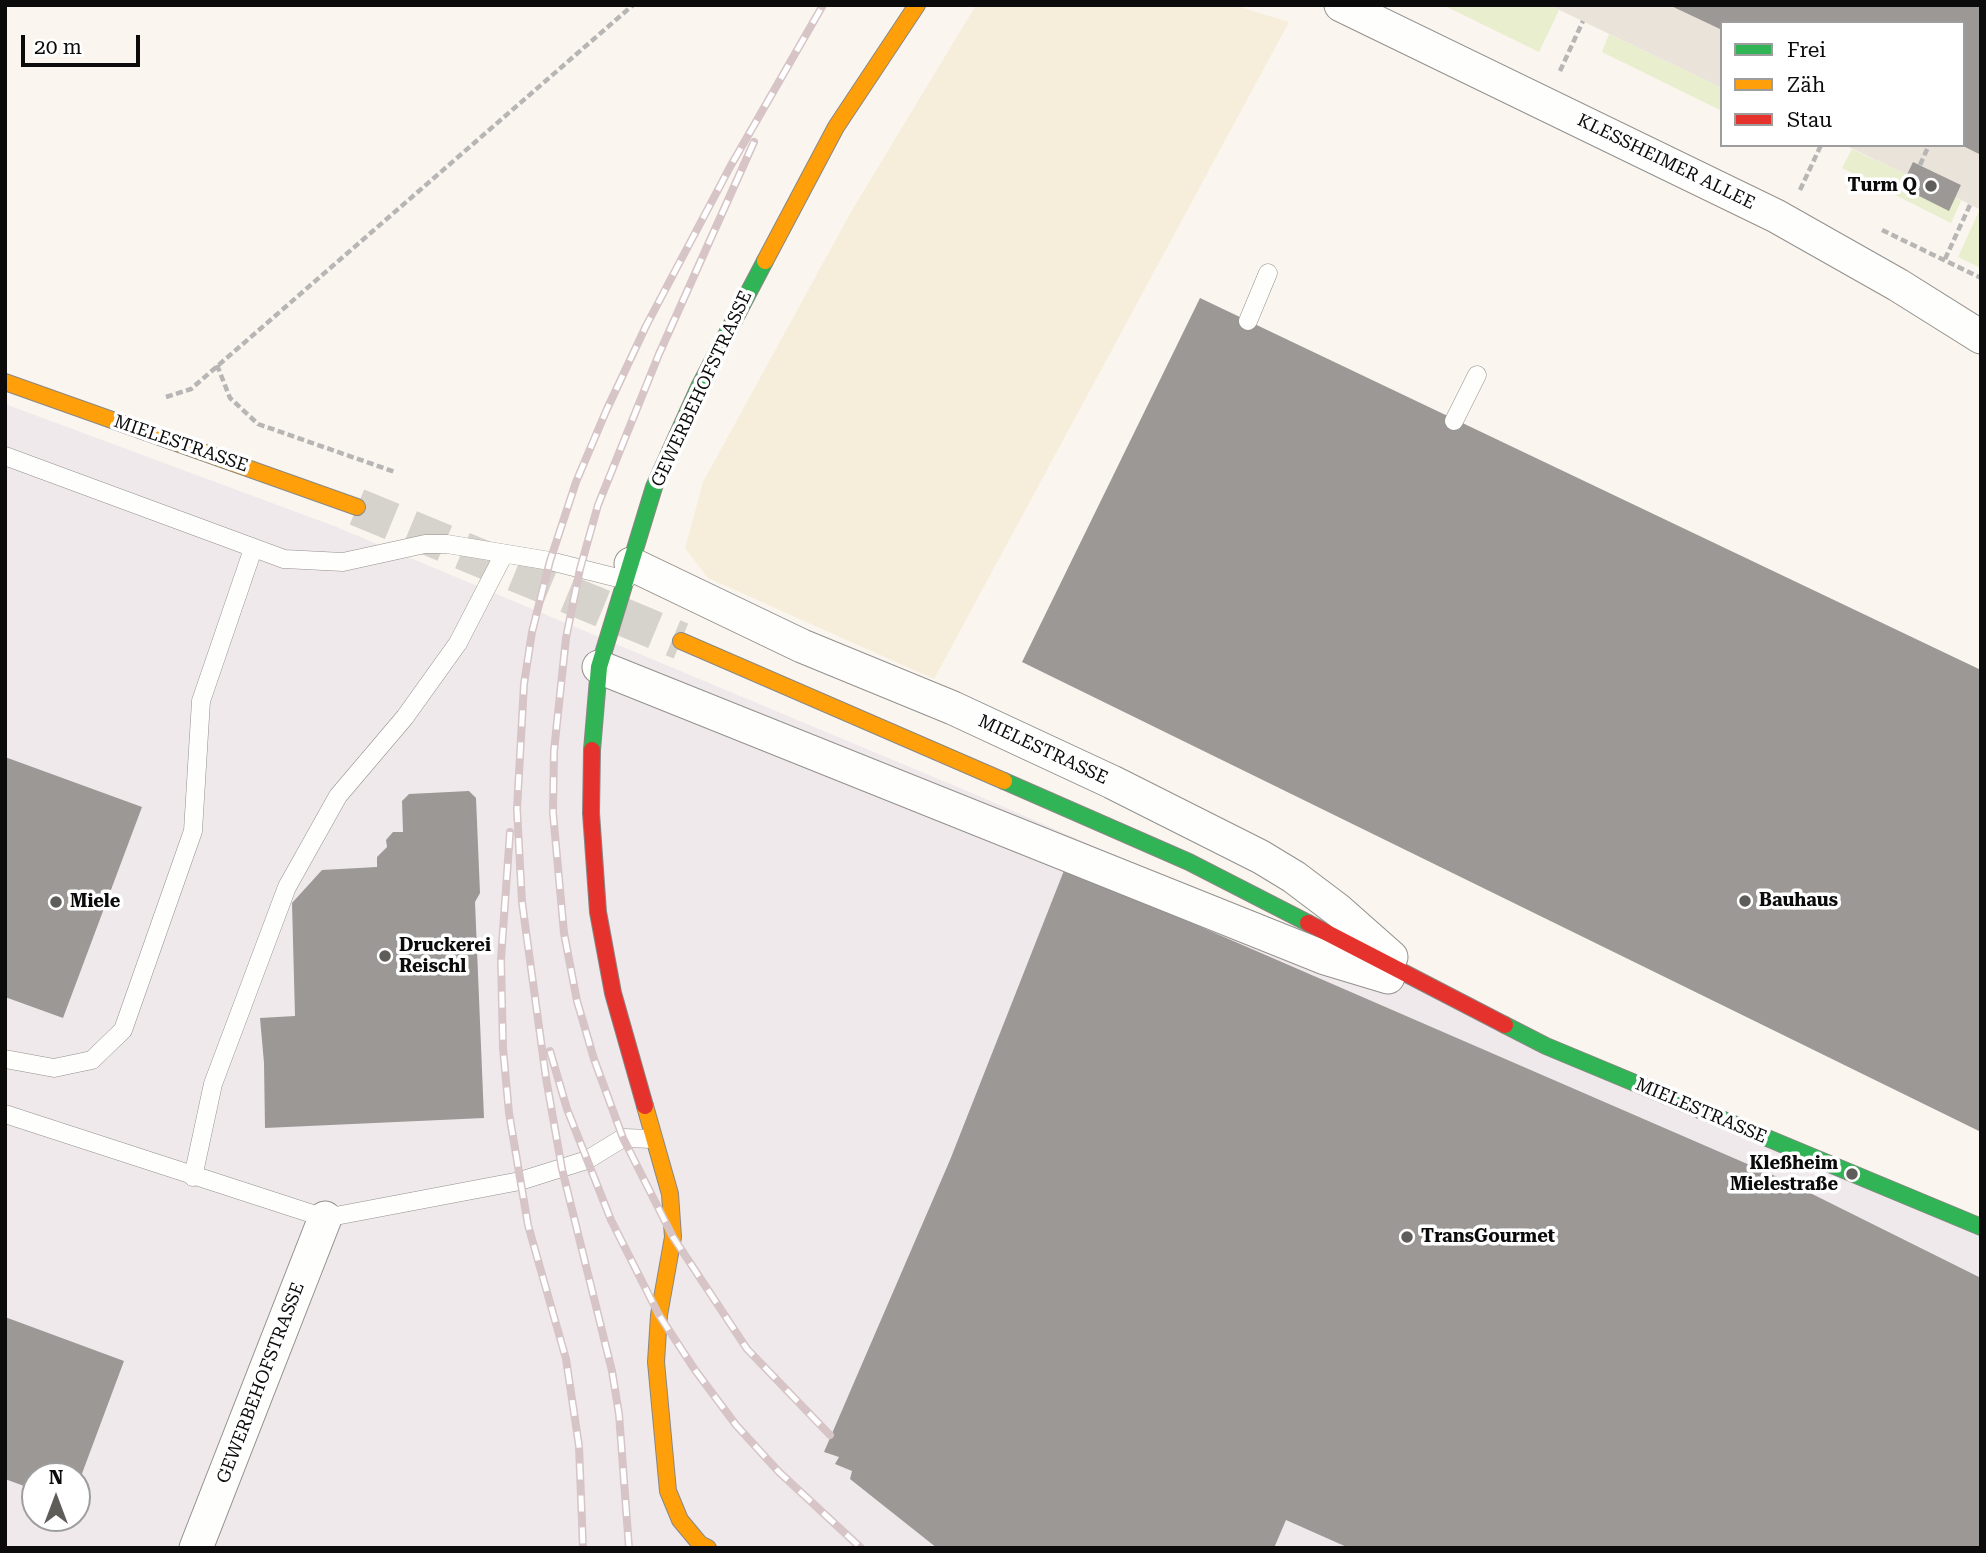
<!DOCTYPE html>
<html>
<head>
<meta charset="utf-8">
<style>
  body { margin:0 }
  #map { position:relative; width:1986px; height:1553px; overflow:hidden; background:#faf5ee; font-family:"Roboto Serif",serif }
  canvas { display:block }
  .frame { position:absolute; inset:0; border:7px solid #0b0b0b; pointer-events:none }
  .legend { position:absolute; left:1720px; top:21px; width:245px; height:126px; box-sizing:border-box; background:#fff; border:2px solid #9d9d9d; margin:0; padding:9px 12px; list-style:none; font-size:21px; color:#0b0b0b }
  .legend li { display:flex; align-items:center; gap:14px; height:35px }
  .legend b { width:35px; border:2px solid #9d9d9d }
  .north { position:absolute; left:21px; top:1462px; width:70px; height:70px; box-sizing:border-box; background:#fff; border:2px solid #9d9d9d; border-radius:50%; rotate:0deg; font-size:19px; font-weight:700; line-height:28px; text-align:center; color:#0b0b0b }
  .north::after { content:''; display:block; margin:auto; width:24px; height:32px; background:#5f5d5a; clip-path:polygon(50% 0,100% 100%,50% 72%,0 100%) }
  .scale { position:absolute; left:21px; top:35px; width:119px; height:32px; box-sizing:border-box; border:4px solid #0b0b0b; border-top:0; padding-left:9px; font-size:21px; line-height:24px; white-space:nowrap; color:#0b0b0b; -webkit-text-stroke:5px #fff; paint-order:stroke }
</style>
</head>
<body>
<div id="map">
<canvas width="1986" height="1553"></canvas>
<div class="frame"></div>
<ul class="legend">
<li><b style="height:9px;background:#30b455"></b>Frei</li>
<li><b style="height:9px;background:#ff9f0a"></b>Zäh</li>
<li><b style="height:9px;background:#e5322d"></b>Stau</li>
</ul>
<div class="north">N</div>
<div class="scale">20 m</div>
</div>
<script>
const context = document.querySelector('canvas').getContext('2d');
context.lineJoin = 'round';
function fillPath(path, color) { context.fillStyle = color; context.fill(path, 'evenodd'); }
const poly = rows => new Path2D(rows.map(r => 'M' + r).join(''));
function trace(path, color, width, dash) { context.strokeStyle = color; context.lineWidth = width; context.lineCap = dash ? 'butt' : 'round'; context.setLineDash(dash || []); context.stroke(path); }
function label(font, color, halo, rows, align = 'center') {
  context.font = font + ' "Roboto Serif",serif'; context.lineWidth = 7; context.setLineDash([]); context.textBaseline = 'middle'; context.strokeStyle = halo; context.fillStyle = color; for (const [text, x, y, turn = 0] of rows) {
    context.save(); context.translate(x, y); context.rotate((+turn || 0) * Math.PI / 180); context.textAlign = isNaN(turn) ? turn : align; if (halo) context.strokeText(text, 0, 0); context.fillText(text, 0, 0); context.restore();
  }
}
fillPath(poly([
  [5,404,334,526,979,796,1981,1234,1981,1548,5,1548],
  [35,1476,77,1476,77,1518,35,1518]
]), '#f0e9ec');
fillPath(poly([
  [976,5,1234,5,1289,22,934,679,708,578,685,548,703,482,851,212]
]), '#f6eedb');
fillPath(poly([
  [1443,5,1550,5,1559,10,1539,52],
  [1609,34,1722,88,1722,111,1602,52],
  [1852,149,1907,175,1901,188,1949,210,1955,197,1961,201,1951,223,1842,168],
  [1980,209,1981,210,1981,268,1958,257]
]), '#e8eece');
fillPath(poly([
  [1549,5,1669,5,1722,30,1722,88],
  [1845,145,1961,145,1981,155,1981,210,1955,197,1961,185,1920,165,1913,163,1907,175]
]), '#eae3da');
fillPath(poly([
  [1669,5,1981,5,1981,155,1963,146,1963,23,1722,23,1722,30],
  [1913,162,1961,185,1949,211,1901,187],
  [1200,298,1981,670,1981,1132,1022,662],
  [5,757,142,807,63,1018,5,997],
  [469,791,476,798,480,893,475,902,484,1118,265,1128,264,1063,260,1018,295,1016,292,903,322,870,377,867,377,857,387,847,386,840,393,832,403,832,402,801,409,794],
  [1065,868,1782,1179,1981,1278,1981,1548,1349,1548,1286,1520,1274,1548,937,1548,850,1479,852,1471,835,1464,839,1457,824,1452,950,1160],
  [5,1317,124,1361,77,1487,77,1476,35,1476,35,1490,5,1479]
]), '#9c9895');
trace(poly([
  [357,507,681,641]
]), '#d6d2cc', 38, [38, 19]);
const lane = poly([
  [1248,321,1268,273],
  [1454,421,1477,375],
  [5,456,284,559,343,562,425,544,447,544,550,561,626,580],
  [5,1059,54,1068,92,1060,123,1030,193,831,201,701,253,549],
  [5,1114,325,1218,520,1181,587,1160,623,1138,653,1139],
  [193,1177,213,1084,287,887,338,796,405,717,458,643,504,554]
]);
const street = poly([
  [1341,5,1776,216,1898,285,1981,337],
  [631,564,802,646,953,708,1112,782,1261,857,1294,877,1339,911,1391,957],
  [599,667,1325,958,1388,977],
  [196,1548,325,1218]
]);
const fast = poly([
  [592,750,599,667,654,487,699,387,765,261],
  [1004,781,1189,862,1308,923],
  [1505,1025,1546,1046,1981,1227]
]);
const slow = poly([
  [765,261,836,127,917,5],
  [5,382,357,507],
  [681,641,1004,781],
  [645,1106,670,1194,673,1237,659,1315,656,1362,668,1491,680,1520,700,1544,708,1548]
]);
const jam = poly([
  [592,750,591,813,598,912,613,993,645,1106],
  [1308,923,1505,1025]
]);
trace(lane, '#93908d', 19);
trace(street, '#93908d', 35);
trace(fast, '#898784', 18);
trace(slow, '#898784', 18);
trace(jam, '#898784', 18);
trace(poly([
  [1560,71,1583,21],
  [1920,165,1929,145],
  [1800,190,1821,145],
  [1882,230,1981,278],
  [1945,259,1970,205],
  [217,365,230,398,258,424,395,472],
  [166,397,191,389,633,5]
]), '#b7b6b5', 4.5, [7, 3.5]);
trace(lane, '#fefefc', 18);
trace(street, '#fefefc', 33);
trace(fast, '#30b455', 16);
trace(slow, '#ff9f0a', 16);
trace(jam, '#e5322d', 16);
const rail = poly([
  [754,142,659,354,598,505,580,569,566,638,554,751,553,813,564,933,577,1001,594,1059,623,1138,673,1237,747,1349,830,1435],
  [510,832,501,959,503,1048,509,1113,528,1225,566,1359,579,1446,583,1548],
  [550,1051,567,1109,611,1220,659,1315,695,1370,736,1425,779,1472,861,1548],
  [629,1548,619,1414,612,1371,562,1169,546,1078,522,902,517,809,524,684,532,632,550,561,576,482,607,409,646,326,730,167,823,5]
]);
trace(rail, '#d6c4c7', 8);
trace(rail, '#fff', 5, [16]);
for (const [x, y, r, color] of [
  [1931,186,7,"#5f5d5a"],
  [1745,901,7,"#5f5d5a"],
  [56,902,7,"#5f5d5a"],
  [385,956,7,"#5f5d5a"],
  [1852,1174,7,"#5f5d5a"],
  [1407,1237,7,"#5f5d5a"]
]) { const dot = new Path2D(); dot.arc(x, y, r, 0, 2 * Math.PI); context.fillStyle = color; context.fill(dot); trace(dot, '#fff', 2.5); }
label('18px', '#0b0b0b', '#fff', [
  ["KLESSHEIMER ALLEE",1666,162,26],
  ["GEWERBEHOFSTRASSE",702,389,-65],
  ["MIELESTRASSE",181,444,19],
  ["MIELESTRASSE",1043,750,25],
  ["MIELESTRASSE",1701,1111,23],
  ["GEWERBEHOFSTRASSE",261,1383,-69]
]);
label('bold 18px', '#0b0b0b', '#fff', [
  ["Turm Q",1917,186,"right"],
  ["Bauhaus",1759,901],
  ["Miele",70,902],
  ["Druckerei",399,946],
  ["Reischl",399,967],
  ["Kleßheim",1838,1164,"right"],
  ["Mielestraße",1838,1185,"right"],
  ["TransGourmet",1421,1237]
], 'left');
</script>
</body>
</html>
